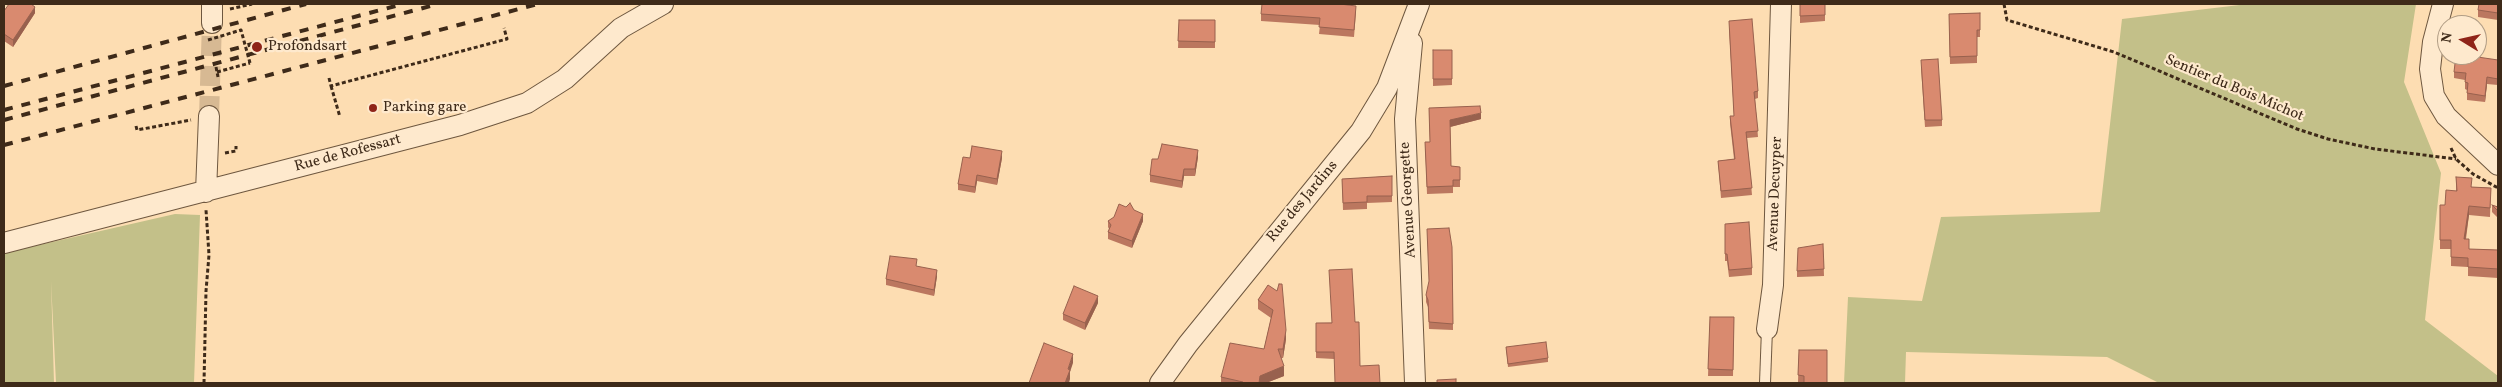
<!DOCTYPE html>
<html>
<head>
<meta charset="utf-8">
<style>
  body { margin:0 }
  #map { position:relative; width:2502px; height:387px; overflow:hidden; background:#fdddb2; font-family:Vollkorn,serif }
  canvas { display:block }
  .frame { position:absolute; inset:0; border:5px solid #3e2a19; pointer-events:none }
  .north { position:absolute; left:2437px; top:15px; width:50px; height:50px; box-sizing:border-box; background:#fee9cd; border:1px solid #b19d85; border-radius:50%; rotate:279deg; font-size:14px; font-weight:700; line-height:20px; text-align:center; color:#3e2a19 }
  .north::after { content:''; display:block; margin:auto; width:18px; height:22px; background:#8f2418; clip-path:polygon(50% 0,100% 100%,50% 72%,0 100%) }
</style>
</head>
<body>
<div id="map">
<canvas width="2502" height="387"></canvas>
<div class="frame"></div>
<div class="north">N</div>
</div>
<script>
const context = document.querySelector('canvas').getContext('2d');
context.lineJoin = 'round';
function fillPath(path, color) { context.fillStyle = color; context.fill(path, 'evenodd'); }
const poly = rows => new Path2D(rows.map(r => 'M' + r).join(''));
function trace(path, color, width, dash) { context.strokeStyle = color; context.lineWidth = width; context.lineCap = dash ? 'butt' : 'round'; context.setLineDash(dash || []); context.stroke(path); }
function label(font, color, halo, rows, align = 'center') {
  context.font = font + ' Vollkorn,serif'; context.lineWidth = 4.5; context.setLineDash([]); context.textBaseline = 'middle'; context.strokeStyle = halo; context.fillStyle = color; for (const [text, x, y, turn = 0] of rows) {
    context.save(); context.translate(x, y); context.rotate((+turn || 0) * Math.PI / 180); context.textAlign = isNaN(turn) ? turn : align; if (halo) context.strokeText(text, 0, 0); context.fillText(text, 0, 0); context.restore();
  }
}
fillPath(poly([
  [2248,4,2416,4,2404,82,2441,173,2425,320,2498,376,2498,383,2159,383,2107,357,1906,352,1905,383,1844,383,1848,297,1922,301,1941,217,2100,212,2122,19],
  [175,214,200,215,194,383,56,383,51,281,54,383,4,383,4,253]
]), '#c3c089');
trace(poly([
  [209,116,212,23]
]), '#d7b993', 20, [20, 10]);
const lane = poly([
  [1765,383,1767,329]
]);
const street = poly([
  [2443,4,2433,42,2430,69,2434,96,2446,116,2498,165],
  [212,23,212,4],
  [1412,43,1405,119,1415,383],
  [206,192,209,116],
  [4,243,460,125,527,103,565,79,621,28,663,4],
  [1767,329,1773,285,1781,4],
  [1160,383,1188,344,1361,131,1387,88,1419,4]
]);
trace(lane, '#6e573f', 12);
trace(street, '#6e573f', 22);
trace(poly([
  [2004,4,2007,20,2114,52,2297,129,2328,139,2375,149,2456,159],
  [230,9,252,4],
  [216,67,218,77],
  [217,72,250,63],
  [329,78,331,86,507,39,504,28],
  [331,86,340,117],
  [136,126,137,130,191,120],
  [2451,148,2456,159,2473,174,2498,188],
  [225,153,236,151,236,146],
  [204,383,206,291,209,255,206,210]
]), '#3e2a19', 3, [4, 2.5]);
trace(lane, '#fee9cd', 10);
trace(street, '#fee9cd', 20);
trace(poly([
  [4,86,306,4],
  [4,110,403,4],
  [4,120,438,4],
  [4,145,538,4]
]), '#3e2a19', 4, [9, 9]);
trace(poly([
  [208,40,241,30,250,63]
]), '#3e2a19', 3, [4, 2.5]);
fillPath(poly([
  [1800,4,1825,4,1825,21,1800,23],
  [2498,4,2498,20,2478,17,2478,10],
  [4,11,35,13,13,47,4,41],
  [1356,12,1354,37,1319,34,1320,25,1261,21,1261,14],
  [1980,13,1980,37,1977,37,1977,63,1950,64,1949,14],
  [1179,20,1215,20,1215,48,1178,48],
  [1729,28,1758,91,1758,98,1755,99,1758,137,1747,138,1752,195,1721,198,1718,161,1734,159,1730,123,1730,116,1734,116],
  [1433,50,1452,50,1452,85,1433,86],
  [2498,60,2498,85,2487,84,2485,102,2467,100,2467,90,2465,89,2465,80,2454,78,2454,72],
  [1921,67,1942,120,1942,126,1925,127],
  [1429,108,1481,119,1450,127,1451,166,1460,167,1460,187,1453,187,1453,193,1427,194,1425,142,1430,142],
  [1198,157,1195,176,1184,176,1182,188,1150,182,1150,175,1158,159],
  [1002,158,997,185,977,181,975,193,958,190,958,184],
  [1392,176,1392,202,1367,203,1367,209,1343,210,1342,179],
  [2456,177,2472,187,2491,188,2490,217,2469,215,2466,239,2469,249,2498,250,2498,278,2468,276,2468,267,2451,266,2451,249,2440,249,2440,205,2445,205,2456,191],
  [2492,205,2498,207,2498,218,2492,212],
  [1134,210,1143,221,1132,248,1108,239,1108,232,1109,229,1108,227,1108,221],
  [1725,224,1752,268,1752,275,1729,277,1727,261,1725,261],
  [1823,244,1824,276,1797,277,1797,271],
  [1452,247,1453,330,1429,329,1428,307,1426,302,1426,295],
  [916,267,937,276,934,296,886,285,886,279],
  [1268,285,1286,339,1283,358,1281,358,1284,376,1266,383,1221,383,1221,377,1264,349,1271,318,1258,309,1258,300],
  [1098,303,1085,330,1063,320,1063,314],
  [1710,317,1734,317,1733,376,1708,376],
  [1355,322,1360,366,1380,383,1334,359,1316,358,1316,323],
  [1506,347,1548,358,1548,362,1508,367],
  [1799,350,1827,350,1804,382,1798,382]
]), '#bb775f');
fillPath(poly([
  [35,7,35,13,13,47,13,40],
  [2487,77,2487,84,2485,102,2485,96],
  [1481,113,1481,119,1450,127,1450,120],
  [1198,150,1198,157,1195,176,1195,169],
  [1002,151,1002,158,997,185,997,179],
  [1184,169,1184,176,1182,188,1182,181],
  [977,175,977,181,975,193,975,187],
  [2469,206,2469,215,2464,248,2464,239],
  [1143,214,1143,221,1132,248,1132,241],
  [937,270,937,276,934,296,934,290],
  [1098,296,1098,303,1085,330,1085,323],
  [1286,330,1286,339,1283,358,1283,349],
  [1073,354,1073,363,1070,372,1070,379,1069,383,1065,383,1068,369],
  [1284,366,1284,376,1266,383,1259,383,1260,376]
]), '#98614e');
const building = poly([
  [9,4,31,4,35,7,13,40,4,34,4,11,9,4],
  [1262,4,1340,4,1356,6,1354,30,1319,27,1320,18,1261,14,1262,4],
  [1800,4,1825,4,1825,15,1800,16,1800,4],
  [2479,4,2498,4,2498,13,2478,10,2479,4],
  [1980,13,1980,30,1977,30,1977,56,1950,57,1949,14,1980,13],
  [1752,19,1758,91,1754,92,1758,131,1746,132,1752,188,1721,191,1718,161,1735,159,1730,116,1734,116,1729,21,1752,19],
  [1179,20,1215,20,1215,42,1178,41,1179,20],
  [1433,50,1452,50,1452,79,1433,79,1433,50],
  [2456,55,2464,55,2498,60,2498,79,2487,77,2485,96,2467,93,2468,83,2465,82,2466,73,2454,72,2456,55],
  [1938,59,1942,120,1925,120,1921,60,1938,59],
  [1480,106,1481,113,1450,120,1451,166,1460,167,1460,180,1453,180,1453,186,1427,187,1425,142,1430,142,1429,108,1480,106],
  [1162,144,1198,150,1195,169,1184,169,1182,181,1150,175,1152,159,1158,159,1162,144],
  [972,146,1002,151,997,179,977,175,975,187,958,184,963,157,970,158,972,146],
  [1392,176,1392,196,1367,196,1367,202,1343,203,1342,179,1392,176],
  [2456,177,2472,178,2471,187,2491,188,2490,208,2469,206,2464,239,2469,239,2469,249,2498,250,2498,269,2468,267,2468,258,2451,257,2451,240,2440,240,2440,205,2445,205,2446,190,2457,191,2456,177],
  [1130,203,1134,210,1143,214,1132,241,1108,232,1111,225,1108,221,1114,217,1119,204,1126,207,1130,203],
  [2492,205,2498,207,2498,211,2492,205],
  [1749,222,1752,268,1729,270,1727,254,1725,254,1725,224,1749,222],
  [1449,228,1452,247,1453,324,1429,322,1428,300,1426,295,1429,281,1427,229,1449,228],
  [1823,244,1824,269,1797,271,1798,248,1823,244],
  [890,256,917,259,916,266,937,270,934,290,886,279,890,256],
  [1352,269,1355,322,1359,322,1360,366,1379,365,1380,383,1335,383,1334,352,1316,352,1316,323,1332,323,1329,270,1352,269],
  [1279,284,1282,284,1286,330,1283,349,1278,349,1284,366,1260,376,1259,383,1243,383,1243,382,1221,377,1230,343,1264,349,1273,310,1258,300,1268,285,1277,291,1279,284],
  [1074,286,1098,296,1085,323,1063,314,1074,286],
  [1710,317,1734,317,1733,370,1708,369,1710,317],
  [1546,342,1548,358,1508,364,1506,347,1546,342],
  [1044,343,1073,354,1068,369,1070,370,1065,383,1029,383,1044,343],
  [1799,350,1827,350,1827,383,1804,383,1804,376,1798,375,1799,350],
  [1456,379,1456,383,1437,383,1437,380,1456,379]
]);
fillPath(building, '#d98a6f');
trace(building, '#98614e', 1);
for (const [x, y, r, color] of [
  [257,47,6,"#8f2418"],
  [373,108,5,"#8f2418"]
]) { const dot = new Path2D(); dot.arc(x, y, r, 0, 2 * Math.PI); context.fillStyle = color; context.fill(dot); trace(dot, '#fee9cd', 2); }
label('15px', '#3e2a19', '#fee9cd', [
  ["Profondsart",268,47],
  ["Parking gare",383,108]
], 'left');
label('15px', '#3e2a19', '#fee9cd', [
  ["Sentier du Bois Michot",2234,89,23],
  ["Rue de Rofessart",348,154,-15],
  ["Avenue Decuyper",1776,194,-88],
  ["Avenue Georgette",1409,200,-93],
  ["Rue des Jardins",1303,202,-50]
]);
</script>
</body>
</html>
